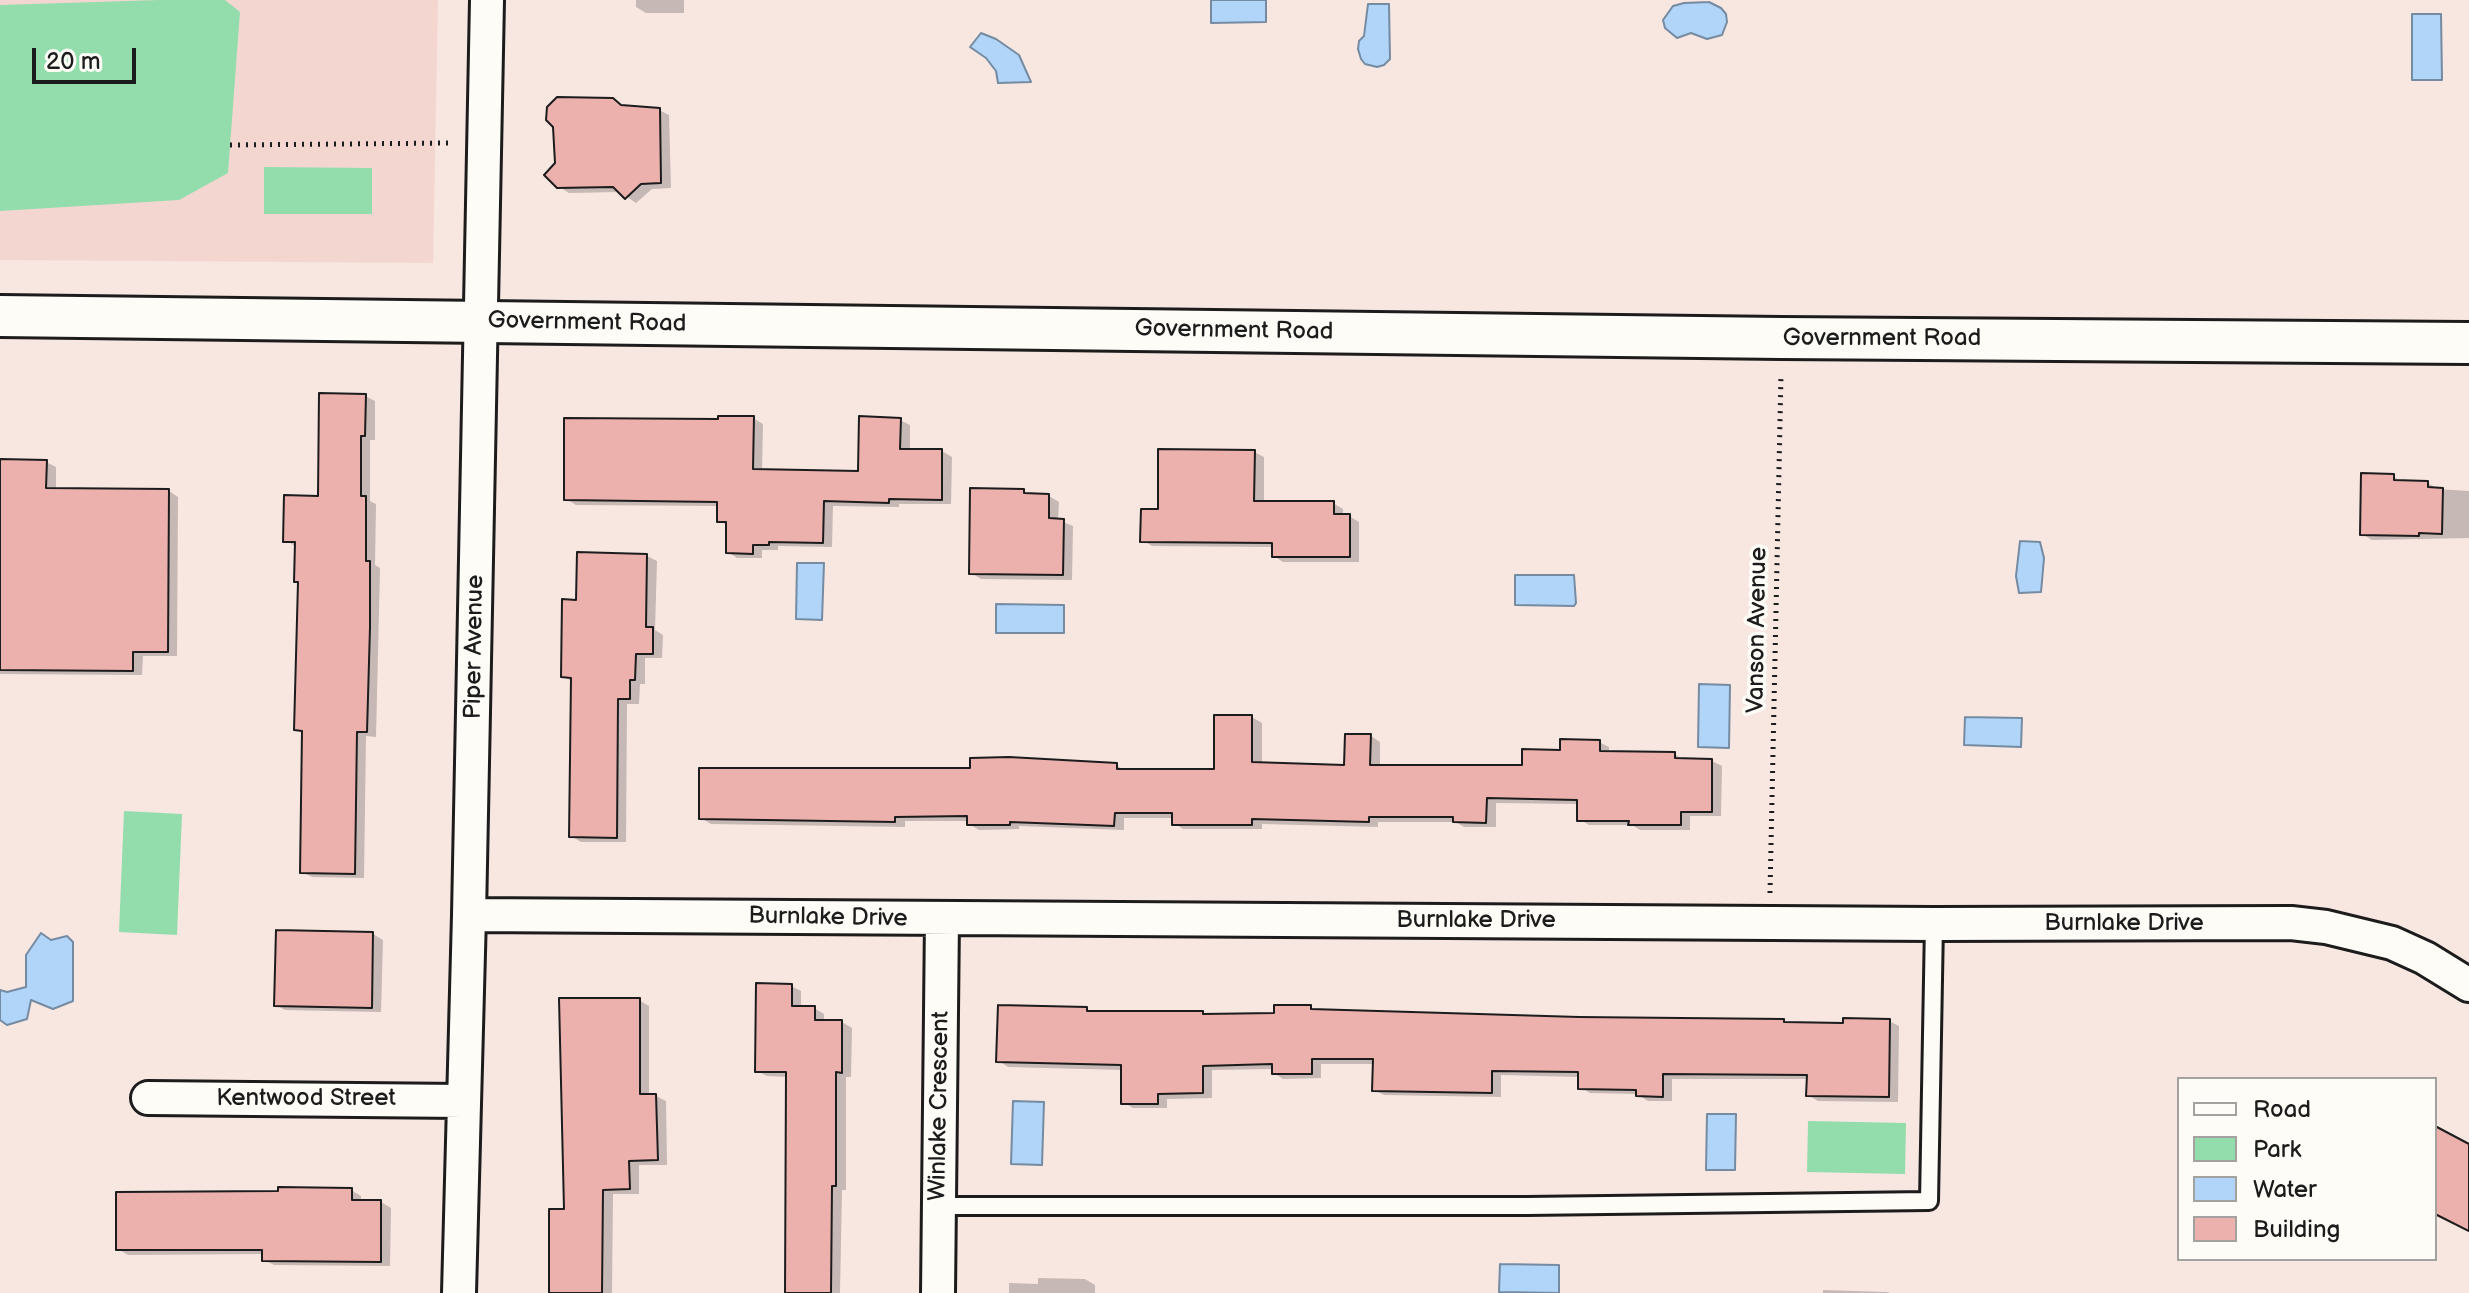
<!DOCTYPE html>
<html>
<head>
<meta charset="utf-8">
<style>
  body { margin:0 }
  #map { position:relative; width:2469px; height:1293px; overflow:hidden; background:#f8e6e1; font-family:"Balsamiq Sans",sans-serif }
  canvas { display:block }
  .legend { position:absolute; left:2177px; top:1077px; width:260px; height:184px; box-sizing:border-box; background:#fdfcf7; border:2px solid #a3a29f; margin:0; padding:10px 14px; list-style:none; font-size:24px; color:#1c1c1c }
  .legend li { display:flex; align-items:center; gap:16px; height:40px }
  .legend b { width:40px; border:2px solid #a3a29f }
  .scale { position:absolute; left:32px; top:48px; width:104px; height:36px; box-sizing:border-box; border:4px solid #1c1c1c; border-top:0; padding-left:10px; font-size:24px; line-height:28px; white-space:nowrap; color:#1c1c1c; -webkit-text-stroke:6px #fdfcf7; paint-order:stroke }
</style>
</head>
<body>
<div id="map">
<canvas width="2469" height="1293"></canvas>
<ul class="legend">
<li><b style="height:10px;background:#fdfcf7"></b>Road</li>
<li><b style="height:22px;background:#93ddac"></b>Park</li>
<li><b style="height:22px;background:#b0d5f9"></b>Water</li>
<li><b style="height:22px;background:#ecb1ad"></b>Building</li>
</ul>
<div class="scale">20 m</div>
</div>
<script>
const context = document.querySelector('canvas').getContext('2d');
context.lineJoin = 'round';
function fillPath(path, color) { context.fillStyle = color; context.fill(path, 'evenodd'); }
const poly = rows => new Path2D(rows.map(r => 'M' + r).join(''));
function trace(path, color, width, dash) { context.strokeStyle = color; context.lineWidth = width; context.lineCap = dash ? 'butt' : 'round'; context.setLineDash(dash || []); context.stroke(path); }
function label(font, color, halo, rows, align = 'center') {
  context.font = font + ' "Balsamiq Sans",sans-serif'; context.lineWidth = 7; context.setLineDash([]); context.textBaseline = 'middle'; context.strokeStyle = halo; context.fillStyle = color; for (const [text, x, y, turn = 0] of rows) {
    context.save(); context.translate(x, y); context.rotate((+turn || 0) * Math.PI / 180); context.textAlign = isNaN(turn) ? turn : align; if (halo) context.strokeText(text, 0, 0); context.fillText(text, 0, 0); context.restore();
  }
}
fillPath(poly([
  [0,0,438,0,433,263,0,260]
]), '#f4d6d1');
fillPath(poly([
  [159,0,225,0,240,12,228,173,179,200,0,211,0,5],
  [264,167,372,168,372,214,264,214],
  [124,811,182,814,177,935,119,932],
  [1808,1121,1906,1123,1905,1174,1807,1172]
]), '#93ddac');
const water = poly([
  [1211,0,1266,0,1266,22,1211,23,1211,0],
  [1709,2,1721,8,1726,14,1727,22,1722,35,1707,39,1691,33,1677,38,1665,28,1663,20,1673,6,1684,3,1709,2],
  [1368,4,1389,4,1390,59,1384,65,1377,67,1365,64,1361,59,1358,49,1359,41,1364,36,1368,4],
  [2412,14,2441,14,2442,80,2412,80,2412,14],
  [981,33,996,39,1019,55,1031,82,998,83,996,71,986,58,970,47,981,33],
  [2020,541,2040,542,2044,558,2041,592,2019,593,2016,576,2020,541],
  [797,563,824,563,822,620,796,619,797,563],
  [1515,575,1574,575,1576,603,1574,606,1515,605,1515,575],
  [996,604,1064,605,1064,633,996,633,996,604],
  [1699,684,1730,685,1729,748,1698,747,1699,684],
  [1965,717,2022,718,2021,747,1964,745,1965,717],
  [41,933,51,940,67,936,73,942,73,1001,53,1009,31,1000,27,1019,7,1025,0,1020,0,990,7,992,26,987,26,955,41,933],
  [1013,1101,1044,1102,1042,1165,1011,1164,1013,1101],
  [1707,1114,1736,1114,1735,1170,1706,1170,1707,1114],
  [1500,1264,1559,1265,1559,1293,1499,1292,1500,1264]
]);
fillPath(water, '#b0d5f9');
trace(water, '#758ba1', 2);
fillPath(poly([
  [622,0,684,0,684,13,646,13,636,7,636,0],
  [624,108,659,110,669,115,671,188,652,189,636,203,620,192,569,193,558,186],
  [365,396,375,401,375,440,370,440,370,501,376,504,375,565,380,568,376,737,366,736,364,878,312,877,302,872,304,734,296,729,300,583,296,581,295,546,285,540,320,498],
  [753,418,763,424,762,471,860,473,900,420,910,425,910,451,942,451,952,457,951,504,899,504,899,507,833,506,832,547,778,546,778,550,762,550,762,558,737,558,728,552,728,526,719,520,719,506,576,505,566,499,720,422],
  [1254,452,1264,457,1264,503,1333,503,1343,509,1343,516,1349,516,1359,522,1359,562,1283,562,1274,556,1274,547,1152,546,1142,540,1160,511],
  [0,461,46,462,56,467,56,490,169,491,178,497,177,656,143,656,142,675,0,674],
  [2393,476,2402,482,2428,483,2437,489,2469,491,2469,538,2372,540,2362,534],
  [1023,491,1032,496,1049,496,1059,502,1058,520,1073,526,1072,580,981,579,971,573],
  [647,556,657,561,655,630,663,635,662,658,645,658,645,684,640,684,639,704,627,704,626,842,581,842,571,836,573,682,563,676,578,602],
  [1252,717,1262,723,1262,765,1346,767,1371,736,1380,742,1380,767,1524,767,1562,752,1599,742,1609,747,1609,753,1674,754,1684,760,1712,761,1722,766,1721,816,1690,816,1690,830,1640,830,1632,825,1589,825,1579,819,1579,804,1496,803,1496,827,1464,827,1456,822,1378,822,1378,827,1262,824,1262,829,1183,829,1174,823,1174,818,1124,818,1124,830,1019,826,1019,829,979,830,969,824,969,821,905,821,905,827,711,824,701,818,972,770,1116,765,1126,771,1216,771],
  [373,934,383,940,381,1012,285,1010,276,1005],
  [791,986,801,991,801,1008,814,1008,824,1014,824,1022,842,1022,852,1028,851,1077,846,1077,846,1190,842,1190,840,1293,787,1293,788,1077,767,1076,757,1071],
  [639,1000,649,1006,649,1096,656,1096,666,1101,667,1165,639,1165,639,1194,613,1194,612,1293,551,1293,566,1211],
  [1311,1007,1319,1012,1579,1019,1784,1021,1790,1024,1845,1025,1889,1021,1899,1026,1898,1102,1818,1101,1808,1095,1808,1079,1672,1079,1672,1101,1648,1101,1637,1094,1590,1093,1580,1087,1580,1077,1501,1075,1501,1097,1384,1095,1374,1090,1375,1064,1321,1064,1321,1078,1283,1079,1274,1073,1274,1069,1212,1070,1212,1098,1167,1099,1167,1108,1133,1108,1123,1102,1123,1070,1008,1067,999,1061,1086,1008,1093,1013,1202,1013,1208,1016,1276,1015],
  [351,1190,361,1196,361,1202,381,1202,391,1208,390,1266,274,1265,264,1260,264,1254,128,1255,118,1249],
  [1038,1278,1085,1279,1095,1285,1095,1293,1009,1293,1009,1283,1038,1284],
  [1823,1290,1887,1292,1890,1293,1823,1293]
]), '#0003');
const building = poly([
  [557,97,613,98,621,105,660,108,661,183,641,184,625,199,613,187,557,188,544,175,555,163,553,127,546,120,547,107,557,97],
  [319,393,366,394,365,436,361,436,361,496,366,496,366,561,370,561,370,627,367,732,357,732,355,874,300,873,302,731,294,730,298,582,294,582,295,542,283,542,284,495,318,496,319,393],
  [718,416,754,416,753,469,858,471,859,416,901,418,900,449,942,449,942,500,889,499,889,503,824,501,823,543,769,542,769,545,753,545,753,554,726,553,726,522,717,522,717,502,564,500,564,418,718,419,718,416],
  [1158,449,1255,450,1254,501,1334,501,1334,514,1350,514,1350,557,1272,557,1272,543,1140,542,1141,509,1158,509,1158,449],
  [0,459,47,460,46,488,169,489,168,652,133,652,133,671,0,670,0,459],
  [2361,473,2394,474,2394,480,2428,481,2428,487,2443,488,2442,534,2419,533,2419,536,2360,535,2361,473],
  [970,488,1024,489,1024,493,1049,494,1049,518,1064,519,1063,575,969,574,970,488],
  [577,552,647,554,646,627,653,627,653,654,636,654,635,680,630,680,630,699,618,699,617,838,569,837,571,678,561,677,562,599,576,600,577,552],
  [1214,715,1252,715,1252,762,1344,765,1345,734,1371,734,1370,765,1522,765,1522,749,1560,750,1560,739,1600,740,1600,751,1675,752,1675,758,1712,759,1712,812,1681,812,1681,825,1628,825,1629,821,1577,821,1577,800,1487,798,1486,823,1453,822,1453,817,1369,817,1369,822,1252,819,1252,825,1172,825,1172,813,1115,813,1114,826,1010,822,1010,825,967,825,967,816,895,817,895,822,699,819,699,768,970,768,970,758,1009,757,1117,763,1117,769,1214,769,1214,715],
  [276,930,373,932,372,1008,274,1006,276,930],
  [756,983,792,984,792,1006,815,1006,815,1020,842,1020,842,1073,836,1072,836,1186,832,1186,831,1293,785,1293,786,1072,755,1072,756,983],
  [559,998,640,998,640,1094,656,1094,658,1160,629,1161,630,1189,603,1190,602,1293,549,1293,549,1209,564,1209,559,998],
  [998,1005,1087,1007,1087,1011,1203,1011,1203,1014,1274,1013,1274,1005,1311,1005,1311,1009,1579,1017,1784,1019,1784,1022,1843,1023,1843,1018,1890,1019,1889,1097,1806,1096,1807,1075,1663,1074,1663,1097,1636,1096,1636,1090,1578,1089,1578,1072,1492,1071,1492,1093,1372,1091,1373,1059,1312,1059,1312,1074,1272,1074,1272,1064,1203,1066,1203,1093,1158,1094,1158,1104,1121,1104,1121,1065,996,1062,998,1005],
  [2435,1126,2469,1144,2469,1231,2435,1214,2435,1126],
  [278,1187,352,1188,352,1200,381,1200,381,1262,262,1261,262,1250,116,1250,116,1192,278,1191,278,1187]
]);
fillPath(building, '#ecb1ad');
trace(building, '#1c1c1c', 2);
const service = poly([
  [938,1206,1526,1206,1929,1201,1934,924]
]);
const minor = poly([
  [469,915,1934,924,2291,923,2326,927,2392,943,2425,958,2469,985],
  [148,1098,463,1101],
  [459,1293,469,915,487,0],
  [938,1293,942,919]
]);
const tertiary = poly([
  [0,316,1781,338,2469,343]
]);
trace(service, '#1c1c1c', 22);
trace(minor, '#1c1c1c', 38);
trace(tertiary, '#1c1c1c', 46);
trace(poly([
  [230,145,451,143],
  [1770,893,1781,375]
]), '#1c1c1c', 5, [2, 6]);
trace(service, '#fdfcf7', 16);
trace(minor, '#fdfcf7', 32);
trace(tertiary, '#fdfcf7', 40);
label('24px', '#1c1c1c', '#fdfcf7', [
  ["Government Road",587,323,1],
  ["Government Road",1234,331,1],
  ["Government Road",1882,339],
  ["Vanson Avenue",1758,630,-89],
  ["Piper Avenue",475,647,-89],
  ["Burnlake Drive",828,918,1],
  ["Burnlake Drive",1476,921],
  ["Burnlake Drive",2124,924],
  ["Kentwood Street",306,1099],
  ["Winlake Crescent",940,1106,-89]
]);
</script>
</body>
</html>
